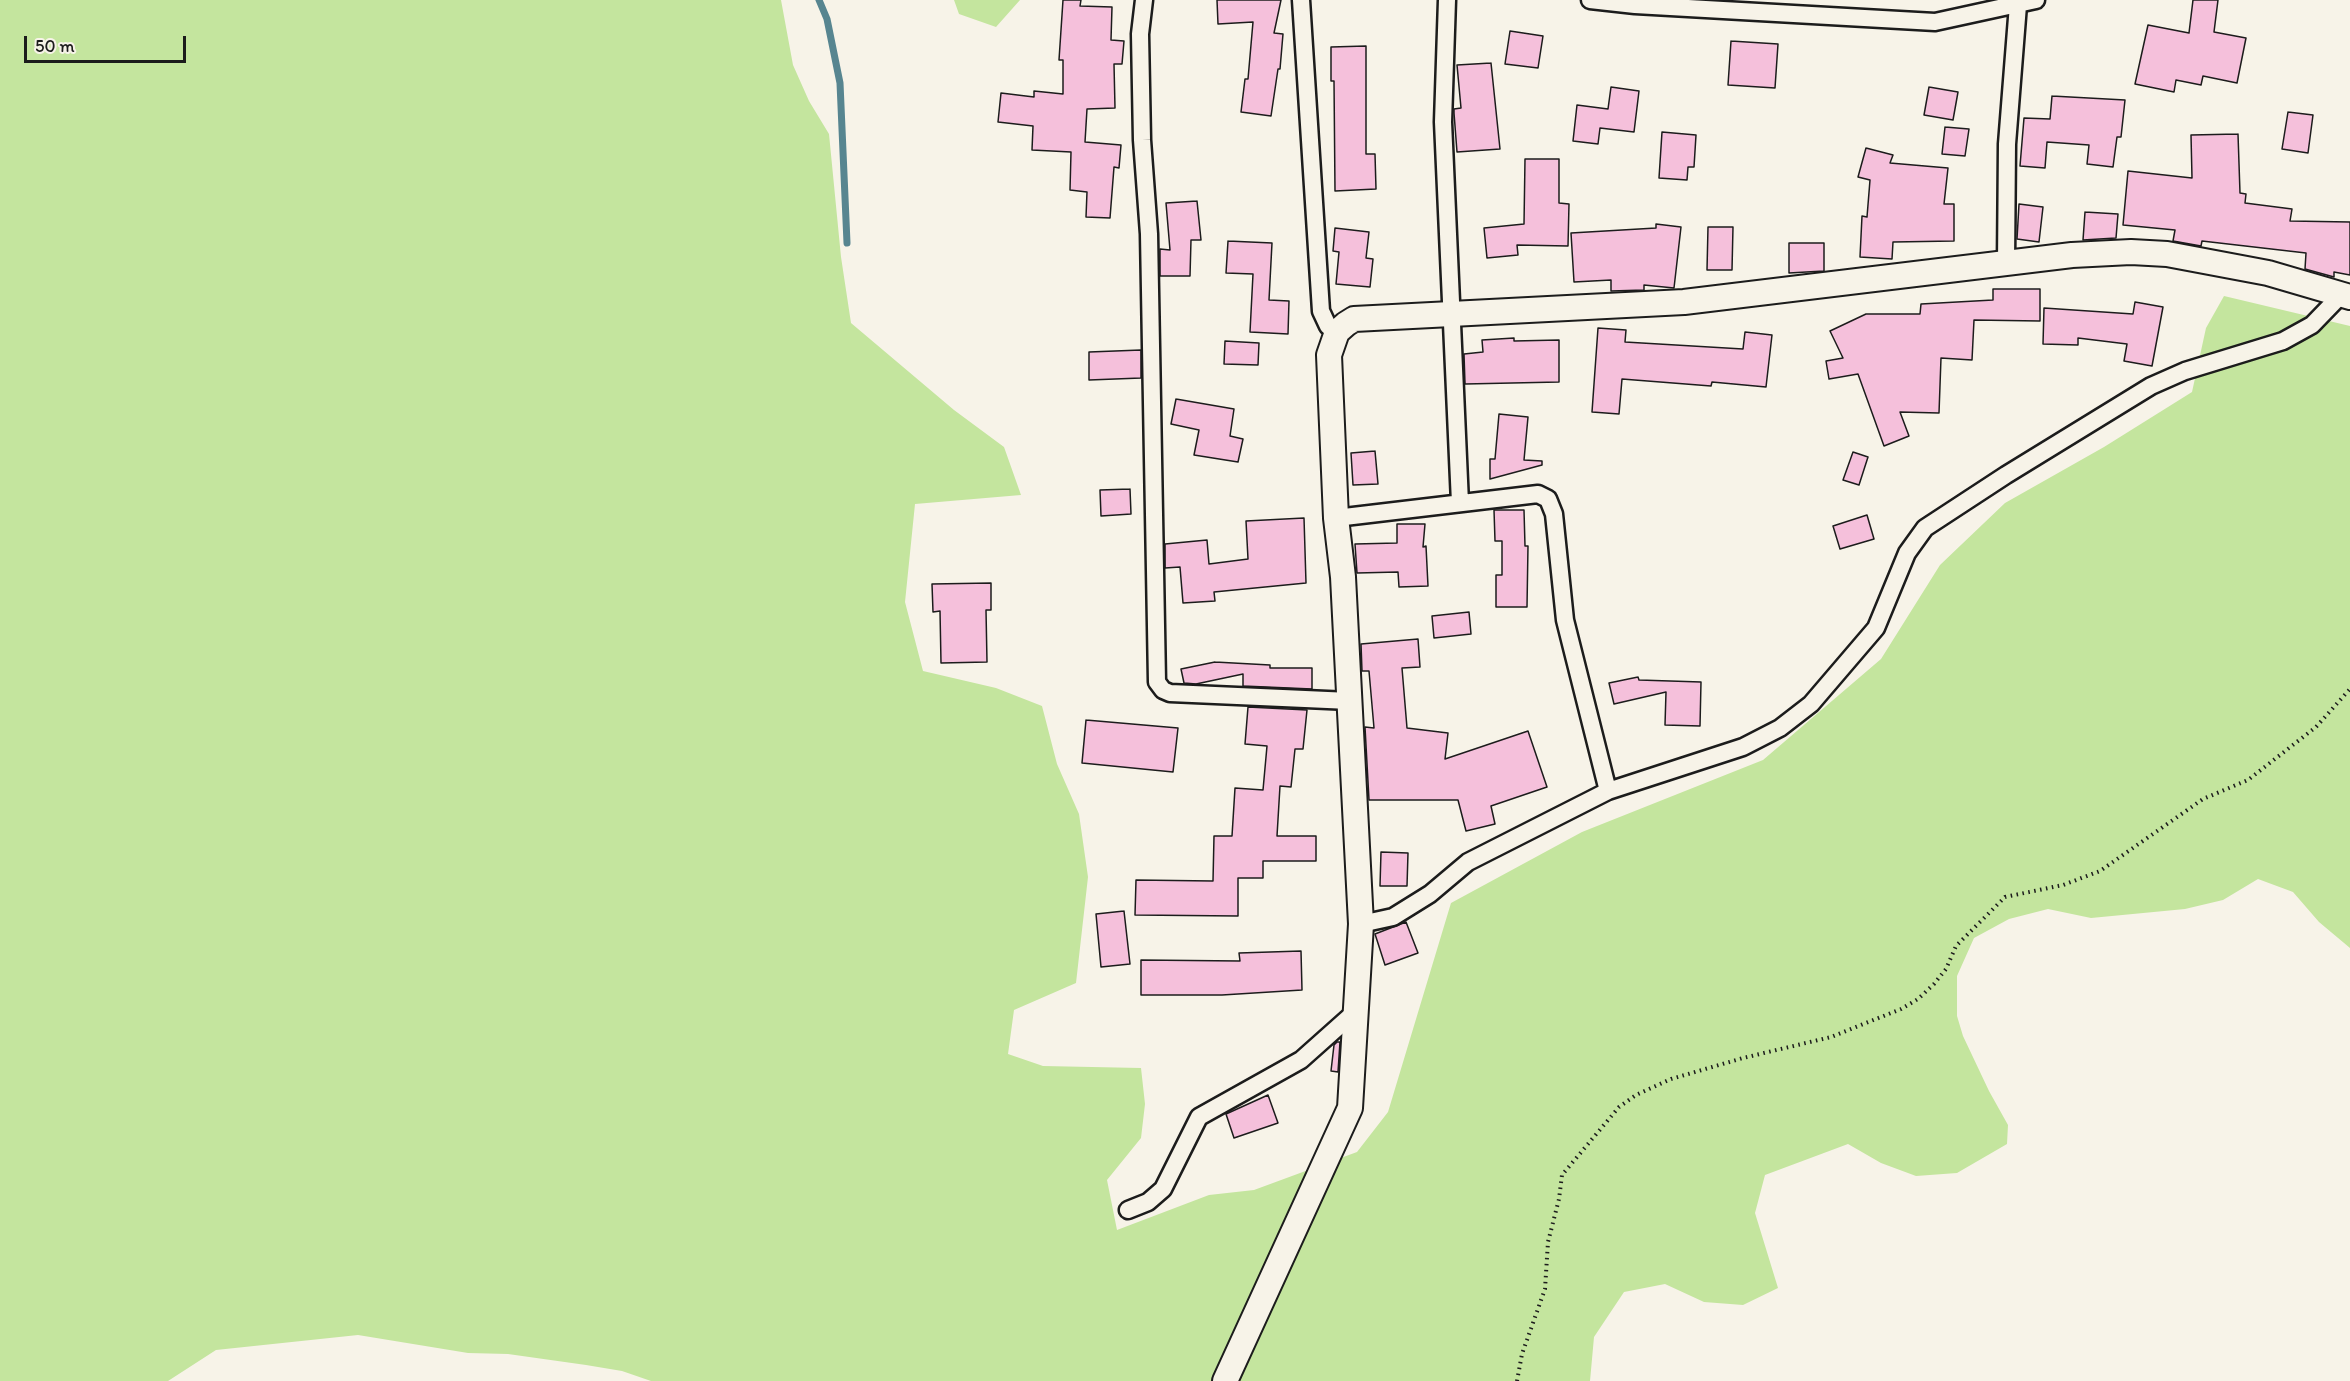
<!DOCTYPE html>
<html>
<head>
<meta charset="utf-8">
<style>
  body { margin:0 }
  #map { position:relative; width:2350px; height:1381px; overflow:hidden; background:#f7f3e8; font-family:Itim,sans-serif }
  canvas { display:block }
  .scale { position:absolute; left:24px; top:36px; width:162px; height:27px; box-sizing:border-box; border:3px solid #1c1c1c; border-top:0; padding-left:8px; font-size:18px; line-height:21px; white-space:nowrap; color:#1c1c1c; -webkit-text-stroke:4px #f7f3e8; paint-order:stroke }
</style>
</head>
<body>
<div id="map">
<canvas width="2350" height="1381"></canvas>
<div class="scale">50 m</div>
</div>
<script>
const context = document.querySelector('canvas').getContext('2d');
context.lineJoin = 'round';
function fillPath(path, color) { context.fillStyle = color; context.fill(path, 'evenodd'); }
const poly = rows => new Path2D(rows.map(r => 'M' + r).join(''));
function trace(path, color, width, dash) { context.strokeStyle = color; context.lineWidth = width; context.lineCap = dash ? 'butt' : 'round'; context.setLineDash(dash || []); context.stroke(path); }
fillPath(poly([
  [0,0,781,0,793,65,809,101,829,134,841,257,851,323,954,410,1004,447,1021,495,915,504,905,602,923,671,996,688,1042,706,1057,764,1079,814,1088,877,1076,983,1014,1010,1008,1054,1043,1066,1141,1068,1145,1104,1141,1138,1107,1180,1117,1230,1209,1195,1254,1190,1357,1152,1388,1112,1451,903,1582,832,1763,760,1881,659,1940,565,2005,503,2104,447,2192,392,2206,328,2224,296,2350,326,2350,948,2319,922,2293,892,2258,879,2223,900,2185,909,2091,918,2048,909,2009,919,1974,938,1957,976,1957,1016,1963,1036,1989,1091,2008,1125,2007,1144,1957,1173,1916,1176,1881,1163,1848,1144,1765,1175,1755,1213,1778,1288,1743,1305,1704,1302,1665,1284,1624,1292,1594,1337,1590,1381,651,1381,622,1371,586,1365,508,1354,468,1353,358,1335,216,1350,168,1381,0,1381],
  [954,0,1020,0,996,27,959,14]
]), '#c4e59e');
trace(poly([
  [819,0,827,19,840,83,847,243]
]), '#578590', 7);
const building = poly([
  [1063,0,1081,0,1080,6,1112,7,1111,40,1124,41,1122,64,1114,64,1115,108,1087,109,1085,142,1121,145,1119,168,1114,167,1110,218,1086,217,1087,192,1070,190,1071,152,1032,150,1033,126,998,122,1001,93,1034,97,1034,91,1063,94,1063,60,1059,60,1063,0],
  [1217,0,1281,0,1274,33,1283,34,1280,69,1278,69,1271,116,1241,112,1245,79,1248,79,1253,22,1218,24,1217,0],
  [2193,0,2218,0,2214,32,2246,38,2237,83,2203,76,2201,85,2176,80,2174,92,2135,84,2148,25,2189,33,2193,0],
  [1510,31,1543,36,1538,68,1505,64,1510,31],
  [1731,41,1778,44,1775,88,1728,85,1731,41],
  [1366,46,1366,154,1375,154,1376,189,1335,191,1334,81,1331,81,1331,47,1366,46],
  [1491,63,1500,149,1457,152,1454,113,1454,109,1461,108,1457,65,1491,63],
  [1611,87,1639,91,1634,132,1600,128,1598,144,1573,141,1577,105,1608,109,1611,87],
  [1929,87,1958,92,1953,120,1924,115,1929,87],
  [2052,96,2125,100,2121,137,2117,137,2113,167,2087,164,2089,145,2047,142,2045,168,2020,166,2024,118,2050,119,2052,96],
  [2288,112,2313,115,2308,153,2282,149,2288,112],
  [1945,127,1969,129,1965,156,1942,154,1945,127],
  [1662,132,1696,135,1694,167,1688,167,1687,180,1659,178,1662,132],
  [2238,134,2240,193,2246,194,2245,203,2292,209,2290,221,2350,222,2350,275,2334,272,2334,277,2305,269,2306,253,2202,241,2201,246,2173,241,2175,230,2123,225,2128,171,2192,178,2191,135,2238,134],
  [1866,148,1893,155,1890,163,1948,168,1944,204,1954,204,1954,241,1893,242,1892,259,1860,257,1862,216,1867,217,1870,180,1858,177,1866,148],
  [1525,159,1559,159,1559,203,1569,204,1568,246,1517,245,1518,255,1487,258,1484,228,1524,224,1525,159],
  [1197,201,1201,240,1191,240,1190,276,1160,276,1160,249,1170,250,1166,203,1197,201],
  [2019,204,2043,207,2039,242,2017,239,2019,204],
  [2085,212,2118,214,2116,238,2083,240,2085,212],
  [1656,224,1681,227,1674,288,1644,285,1644,290,1611,291,1611,280,1574,282,1571,233,1656,228,1656,224],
  [1708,227,1733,227,1732,270,1707,270,1708,227],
  [1335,228,1369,232,1366,258,1373,259,1370,287,1336,284,1339,252,1333,251,1335,228],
  [1228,241,1272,243,1269,300,1289,301,1288,334,1250,332,1253,274,1226,273,1228,241],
  [1789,243,1824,243,1824,271,1789,273,1789,243],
  [1993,289,2040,289,2040,321,1974,320,1972,360,1941,358,1939,413,1900,412,1909,436,1884,446,1858,374,1829,379,1826,361,1843,358,1830,331,1866,314,1920,314,1921,304,1993,300,1993,289],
  [2135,302,2163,307,2152,366,2124,361,2127,344,2078,338,2078,345,2043,344,2044,308,2133,314,2135,302],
  [1598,328,1626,330,1625,342,1743,349,1745,332,1772,335,1766,387,1712,382,1711,386,1622,379,1619,414,1592,412,1598,328],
  [1514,338,1514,341,1559,340,1559,382,1465,384,1464,354,1483,352,1482,340,1514,338],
  [1225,341,1259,343,1258,365,1224,364,1225,341],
  [1141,350,1141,378,1089,380,1089,352,1141,350],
  [1176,399,1234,409,1230,436,1243,439,1238,462,1194,455,1199,430,1171,424,1176,399],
  [1499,414,1528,417,1524,460,1542,461,1542,465,1490,479,1490,459,1495,459,1499,414],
  [1375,451,1378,484,1353,485,1351,453,1375,451],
  [1853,452,1868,457,1859,485,1843,480,1853,452],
  [1130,489,1131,514,1101,516,1100,490,1130,489],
  [1494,510,1524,510,1525,546,1528,546,1527,607,1496,607,1496,575,1502,575,1502,541,1495,541,1494,510],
  [1867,515,1874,539,1840,549,1833,526,1867,515],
  [1304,518,1306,583,1214,592,1215,601,1183,603,1180,567,1165,568,1165,544,1207,540,1209,564,1248,559,1246,521,1304,518],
  [1397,524,1425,524,1423,547,1426,546,1428,586,1399,587,1398,572,1357,573,1355,544,1397,543,1397,524],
  [991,583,991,610,986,610,987,662,941,663,940,611,933,612,932,584,991,583],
  [1469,612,1471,634,1434,638,1432,616,1469,612],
  [1418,639,1420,667,1402,668,1407,728,1448,733,1445,759,1528,731,1547,787,1491,806,1495,824,1466,831,1458,800,1369,800,1365,727,1374,728,1369,671,1362,671,1361,644,1418,639],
  [1215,662,1270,665,1270,668,1312,668,1312,689,1243,686,1243,674,1196,684,1184,683,1181,669,1215,662],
  [1638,677,1639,680,1701,682,1700,726,1665,725,1666,692,1614,704,1609,683,1638,677],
  [1248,707,1307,710,1303,749,1295,749,1291,787,1280,786,1277,836,1316,836,1316,861,1263,861,1263,878,1238,878,1238,916,1135,915,1136,880,1213,881,1214,836,1232,836,1235,788,1263,790,1267,746,1245,744,1248,707],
  [1086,720,1178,728,1173,772,1082,763,1086,720],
  [1381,852,1408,853,1407,886,1380,886,1381,852],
  [1124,911,1130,964,1101,967,1096,914,1124,911],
  [1406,922,1418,953,1385,965,1375,934,1406,922],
  [1301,951,1302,990,1222,995,1141,995,1141,960,1240,961,1239,953,1301,951],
  [1337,1042,1340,1042,1338,1072,1331,1071,1334,1045,1337,1042],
  [1268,1095,1278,1123,1234,1138,1226,1114,1268,1095]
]);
fillPath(building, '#f5c0db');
trace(building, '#1c1c1c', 1.5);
const street = poly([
  [1144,0,1140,34,1142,140,1149,234,1157,682,1163,690,1170,693,1350,701],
  [1301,0,1321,311,1328,326,1337,332],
  [1447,0,1443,122,1460,503],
  [1590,0,1635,5,1935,22,2036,0],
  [2006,263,2007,144,2018,5],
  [1336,518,1538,494,1548,499,1554,514,1565,620,1608,791],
  [1361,924,1393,917,1430,894,1468,862,1608,791,1743,747,1780,728,1811,704,1876,628,1907,553,1925,528,2006,475,2151,386,2185,371,2283,341,2312,325,2341,295],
  [1128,1210,1148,1202,1163,1189,1199,1117,1301,1060,1356,1011]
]);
const secondary = poly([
  [1225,1381,1350,1108,1361,924,1343,577,1336,518,1329,355,1337,332,1346,324,1354,319,1684,302,2072,255,2131,252,2167,254,2268,273,2350,297]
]);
trace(street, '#1c1c1c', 21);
trace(secondary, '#1c1c1c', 28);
trace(poly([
  [1517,1381,1522,1354,1545,1289,1548,1242,1559,1199,1562,1175,1619,1107,1636,1095,1671,1079,1743,1058,1831,1037,1901,1009,1918,999,1934,984,1946,969,1956,946,2005,897,2063,885,2100,871,2203,799,2248,780,2316,727,2350,689]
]), '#1c1c1c', 4, [1.5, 4.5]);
trace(street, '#f7f3e8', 16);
trace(secondary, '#f7f3e8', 24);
</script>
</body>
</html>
